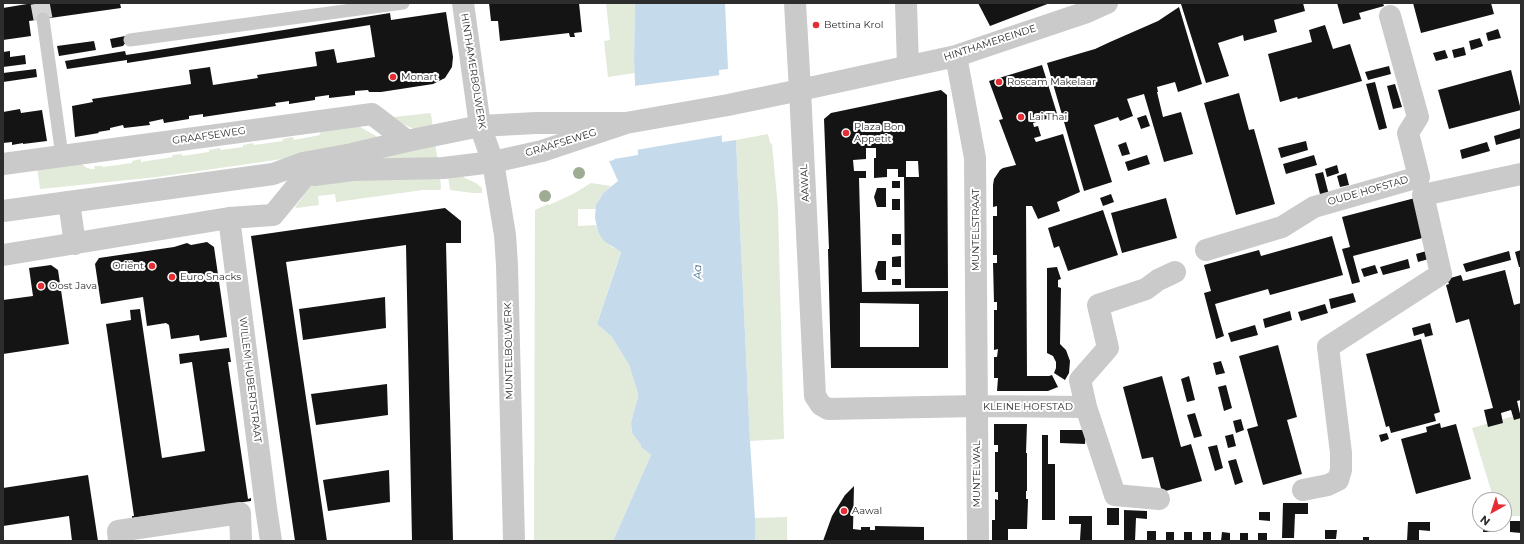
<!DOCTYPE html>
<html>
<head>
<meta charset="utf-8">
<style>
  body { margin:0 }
  #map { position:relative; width:1524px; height:544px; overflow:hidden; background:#fff; font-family:Montserrat,sans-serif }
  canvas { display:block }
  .frame { position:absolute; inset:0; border:4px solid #2d2d2d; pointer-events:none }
  .north { position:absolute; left:1472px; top:492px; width:40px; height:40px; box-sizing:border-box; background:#fff; border:1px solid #ababab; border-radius:50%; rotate:219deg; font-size:11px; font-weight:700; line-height:16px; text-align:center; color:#2d2d2d }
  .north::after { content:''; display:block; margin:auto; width:14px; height:18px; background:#e62d33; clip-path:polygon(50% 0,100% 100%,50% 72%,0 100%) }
</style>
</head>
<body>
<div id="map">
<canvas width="1524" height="544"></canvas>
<div class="frame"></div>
<div class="north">N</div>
</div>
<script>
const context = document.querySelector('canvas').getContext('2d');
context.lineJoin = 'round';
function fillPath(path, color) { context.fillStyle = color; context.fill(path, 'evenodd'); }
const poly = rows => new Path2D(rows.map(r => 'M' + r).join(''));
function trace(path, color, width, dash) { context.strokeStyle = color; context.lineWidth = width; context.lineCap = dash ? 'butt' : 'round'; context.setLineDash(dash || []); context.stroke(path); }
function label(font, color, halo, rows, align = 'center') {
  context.font = font + ' Montserrat,sans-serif'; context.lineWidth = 4; context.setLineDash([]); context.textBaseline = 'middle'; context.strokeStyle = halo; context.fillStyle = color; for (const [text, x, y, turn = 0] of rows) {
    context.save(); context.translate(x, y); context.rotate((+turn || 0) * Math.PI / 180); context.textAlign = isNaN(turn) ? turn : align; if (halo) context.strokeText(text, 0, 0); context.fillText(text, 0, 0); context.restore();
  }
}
fillPath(poly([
  [606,3,635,3,634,59,635,73,608,77,604,41,610,40],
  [430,113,431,114,433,128,416,130,394,120,394,117],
  [328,125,357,125,381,139,331,152,157,177,40,189,37,167,79,162,87,168,89,168,89,169,95,169,94,166,102,166,103,167,132,163,132,161,141,159,141,162,173,157,172,155,182,154,182,156,209,152,209,150,220,148,221,150,243,147,243,145,253,143,254,145,283,141,282,139,293,137,294,140,320,135,320,133],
  [768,134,770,143,772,144,778,208,784,439,750,441,736,140],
  [435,144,438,161,382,162,380,157],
  [440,176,441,188,440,190,423,190,336,202,335,194,318,196,319,205,297,208,295,207,310,187,317,182],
  [461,176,476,183,482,188,482,193,473,193,450,190,448,177],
  [591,183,611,186,603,193,599,199,596,209,578,209,578,226,596,225,598,232,612,247,621,251,597,324,612,337,629,365,637,390,638,397,631,423,632,433,641,445,641,447,651,455,613,541,534,541,535,210,548,204,549,205,573,194],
  [1521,414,1521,516,1504,516,1504,500,1494,500,1472,428],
  [787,517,787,541,755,541,755,518]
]), '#e2ebda');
fillPath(poly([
  [635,3,725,3,728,69,719,70,722,142,736,140,750,441,755,518,755,541,613,541,651,455,641,447,641,445,632,433,631,423,638,397,637,390,629,365,612,337,597,324,621,252,604,241,598,232,595,218,596,205,603,193,618,181,609,161,614,160,614,159,638,155,634,59]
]), '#c5dbeb');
fillPath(poly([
  [721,75,724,135,636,150,634,86]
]), '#fff');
fillPath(poly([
  [27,3,120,3,121,8,29,21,31,36,3,40,3,8,27,4],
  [489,3,579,3,582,32,574,33,575,37,570,37,569,33,500,41,498,21,491,21],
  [978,3,1050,3,990,26],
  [1183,3,1303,3,1305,11,1274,20,1277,32,1244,41,1243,35,1218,43,1229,76,1206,83,1181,4],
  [1337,3,1383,3,1384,6,1359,13,1361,19,1343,24],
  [1413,3,1491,3,1494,14,1421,33],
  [1179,7,1202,84,1178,92,1175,82,1157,87,1158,92,1157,92,1163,117,1181,112,1193,154,1164,162,1144,94,1127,99,1133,116,1120,121,1118,117,1094,125,1112,182,1084,191,1047,63,1095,49,1110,42,1158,21],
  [446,12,453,57,452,67,445,78,433,84,381,92,369,92,368,90,355,91,355,95,329,98,329,95,315,97,315,100,289,104,289,101,275,103,276,106,203,117,203,114,189,116,189,119,164,123,163,119,149,122,150,125,124,128,123,125,110,128,110,130,98,132,99,133,75,137,72,106,93,102,92,99,191,84,189,70,210,67,213,85,258,78,257,75,317,66,315,52,334,49,337,63,375,57,370,25,127,63,127,60,67,69,65,61,125,51,126,55,146,52,390,13,391,20],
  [1325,25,1333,49,1350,44,1362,81,1298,99,1297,97,1280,102,1268,54,1312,42,1309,30],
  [1498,29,1501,38,1488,41,1486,33],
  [125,36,126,42,123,46,112,48,110,39],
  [1480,38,1483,46,1471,50,1469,41],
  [94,41,96,50,59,56,57,46],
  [1464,47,1466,55,1454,58,1452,50],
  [1445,50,1448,58,1436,61,1433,53],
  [10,51,10,57,25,55,26,64,3,67,3,52],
  [1042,65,1059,120,1055,121,1053,117,1033,123,1034,127,1038,126,1041,136,1034,138,1036,142,1063,134,1080,192,1057,202,1060,211,1038,219,1032,206,1026,206,1027,376,1049,376,1052,375,1058,387,1048,391,997,391,998,378,994,378,994,357,997,357,998,349,994,350,994,310,997,310,997,302,994,302,993,263,997,263,997,255,993,255,993,216,997,216,997,206,993,207,993,185,994,179,1000,170,1003,168,1016,165,999,120,1003,119,989,81],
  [1389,66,1391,74,1368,80,1365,72],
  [36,69,37,77,3,82,3,73],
  [1511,70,1521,110,1449,129,1438,90],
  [1375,82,1387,128,1379,130,1366,84],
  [1395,84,1402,107,1393,109,1387,86],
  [941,90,947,95,948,288,905,288,904,177,898,177,898,169,887,169,887,177,874,178,874,158,876,158,876,148,866,148,866,159,853,160,854,171,866,171,866,178,859,178,862,292,948,291,948,368,831,368,828,249,829,249,824,119,831,113],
  [906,161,918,161,919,177,906,177],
  [860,303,919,304,919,347,860,347],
  [1239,93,1249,130,1254,129,1275,204,1236,215,1204,103],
  [20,109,21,113,42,110,47,141,23,144,23,143,12,145,12,142,3,143,3,112],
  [1146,115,1150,126,1141,129,1137,118],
  [1521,128,1521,138,1496,145,1494,136],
  [1306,141,1308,150,1281,158,1278,148],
  [1126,142,1130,154,1122,156,1118,145],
  [1487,142,1490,151,1462,159,1460,150],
  [1147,155,1150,164,1128,171,1125,162],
  [1314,155,1317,165,1286,174,1283,164],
  [1337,165,1339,173,1327,177,1325,169],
  [1323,172,1329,195,1321,198,1315,174],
  [1346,173,1349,185,1340,187,1337,176],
  [892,181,900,181,900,188,892,188],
  [877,188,886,188,886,207,877,207,874,197],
  [1111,194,1114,202,1103,206,1100,198],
  [1166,198,1177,238,1122,253,1111,213],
  [1415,198,1426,237,1353,256,1360,282,1352,284,1342,249,1350,247,1342,217],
  [892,199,900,199,900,210,892,210],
  [445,208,461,221,461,243,446,243,453,541,412,541,406,245,286,262,327,541,295,541,251,236],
  [1103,210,1118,255,1068,271,1059,246,1054,248,1048,228],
  [892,234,901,234,901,245,892,245],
  [1332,236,1343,275,1270,295,1268,289,1215,304,1224,336,1216,339,1204,293,1211,291,1204,265,1259,250,1261,256],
  [207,242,214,247,227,337,200,341,199,335,171,339,169,325,166,323,147,326,143,297,101,304,95,264,99,258,174,247,187,243,191,245],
  [1430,250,1432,258,1418,262,1416,254],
  [1521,250,1521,267,1519,267,1515,252],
  [1509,251,1511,260,1466,272,1463,264],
  [901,256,901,267,892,267,892,257],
  [1408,259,1410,268,1383,275,1380,267],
  [878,261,886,261,886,280,878,280,875,271],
  [51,265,58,270,69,344,3,354,3,300,33,296,29,268],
  [1375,265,1378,273,1364,277,1361,269],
  [1057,267,1061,279,1058,280,1058,287,1061,288,1060,344,1066,350,1070,361,1069,373,1065,380,1054,373,1056,368,1056,362,1053,356,1047,353,1047,268],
  [1505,270,1514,305,1521,303,1521,400,1517,401,1521,418,1514,420,1511,410,1501,413,1503,423,1488,427,1484,410,1493,408,1469,319,1456,323,1446,285,1449,284,1447,279,1461,275,1463,281],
  [892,279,901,279,901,285,892,285],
  [1353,293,1356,302,1331,309,1329,299],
  [385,297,386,328,303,340,299,309],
  [1325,304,1328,313,1301,321,1298,312],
  [140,309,162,458,205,451,192,362,180,364,179,354,229,348,231,362,228,362,240,445,248,499,251,498,251,501,132,518,132,516,134,516,106,324,131,320,130,310],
  [1290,311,1292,320,1265,328,1263,319],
  [1430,323,1433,335,1425,337,1424,333,1414,336,1412,328],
  [1255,325,1258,335,1231,342,1228,333],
  [1421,339,1440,412,1434,414,1436,421,1391,433,1389,426,1386,427,1366,354],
  [1278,345,1297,417,1287,420,1302,474,1263,485,1247,429,1258,426,1239,356],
  [1221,361,1225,373,1216,375,1213,363],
  [1162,376,1181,447,1191,444,1202,481,1162,492,1153,457,1142,459,1123,387],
  [1189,376,1195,400,1187,402,1181,379],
  [387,384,388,415,316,425,311,394],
  [1226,385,1232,408,1224,411,1218,387],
  [1195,413,1202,436,1194,438,1187,415],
  [1241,419,1244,430,1236,433,1233,421],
  [1440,423,1441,428,1456,424,1471,479,1416,494,1401,439,1427,432,1426,427],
  [994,424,1027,424,1026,453,1027,453,1027,491,1026,491,1026,499,1028,499,1027,529,1008,529,1008,540,992,541,992,520,995,520,995,499,998,500,998,492,995,492,995,452,998,452,998,445,994,445],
  [1060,430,1086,430,1085,444,1060,443],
  [1387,433,1389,439,1381,442,1379,435],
  [1233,434,1236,446,1228,448,1225,436],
  [1042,435,1048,435,1048,464,1055,464,1055,520,1042,520],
  [1217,445,1223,468,1215,471,1208,447],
  [1236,459,1243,482,1235,485,1228,461],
  [389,470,390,502,328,511,323,480],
  [88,475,98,541,72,541,69,516,3,526,3,488],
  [854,486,853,529,861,530,861,527,870,527,870,530,875,530,875,526,924,527,924,541,823,541,832,516,845,495],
  [1283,503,1308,503,1308,514,1295,514,1294,538,1282,538],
  [1107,508,1119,508,1119,525,1107,525],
  [1124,510,1147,511,1147,519,1136,518,1135,541,1124,541],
  [1259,512,1270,512,1270,521,1259,520],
  [1069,516,1092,516,1092,540,1080,540,1081,524,1069,524],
  [1510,521,1521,521,1521,533,1510,532],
  [1408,522,1430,522,1430,531,1419,530,1419,541,1407,541],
  [1484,524,1495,524,1495,532,1483,532],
  [1325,530,1337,530,1336,539,1325,539],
  [1147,531,1156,531,1156,541,1147,541],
  [1166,532,1174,532,1174,541,1166,541],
  [1184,532,1192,532,1192,541,1184,541],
  [1203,532,1211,532,1211,541,1203,541],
  [1222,532,1230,533,1230,541,1221,541],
  [1240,533,1248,533,1248,541,1240,541],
  [1258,533,1267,533,1267,541,1258,541],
  [1363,537,1369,537,1369,541,1363,541]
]), '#141414');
trace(poly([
  [40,3,43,19]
]), '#d5d5d5', 19, [19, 10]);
trace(poly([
  [43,19,62,156],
  [130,40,403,3]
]), '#cacaca', 13);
trace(poly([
  [463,3,480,126,493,162,505,235,507,265,514,541],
  [906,3,908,66],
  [1107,3,1087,12,956,56,800,90,815,396,821,405,828,409,977,406,1086,407,1115,495,1159,499],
  [956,56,975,158,978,541],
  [3,164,372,114,407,141],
  [69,202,75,244],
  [229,218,266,508,271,541],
  [1206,250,1282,227,1314,207,1419,177,1408,133,1418,117,1390,16],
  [3,255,229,218,273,215,305,176],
  [1086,407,1080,380,1108,348,1098,305,1146,289,1158,280,1175,272],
  [1303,490,1328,485,1338,480,1341,470,1341,453,1328,347,1441,274,1423,195,1521,174],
  [119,541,118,531,240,513,241,541]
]), '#cacaca', 22);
trace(poly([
  [314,175,353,170,443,168,493,162,542,151,626,123,728,105,800,90,795,3],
  [3,211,273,174,303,163,352,154,407,141,480,126,536,123,626,123]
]), '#cacaca', 22);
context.fillStyle = '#9eac93';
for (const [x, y] of [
  [579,173],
  [545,196]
]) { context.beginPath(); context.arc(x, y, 6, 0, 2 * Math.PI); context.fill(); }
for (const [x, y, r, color] of [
  [816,25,4,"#e62d33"],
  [393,77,4,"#e62d33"],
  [999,82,4,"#e62d33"],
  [1021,117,4,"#e62d33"],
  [846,133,4,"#e62d33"],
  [152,266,4,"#e62d33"],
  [172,277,4,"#e62d33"],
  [41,286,4,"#e62d33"],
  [844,511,4,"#e62d33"]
]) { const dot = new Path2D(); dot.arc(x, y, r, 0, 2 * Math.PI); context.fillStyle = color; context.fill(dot); trace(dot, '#fff', 1.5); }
label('10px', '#2d2d2d', '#fff', [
  ["Bettina Krol",824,25],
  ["Monart",401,77],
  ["Roscam Makelaar",1007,82],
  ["Lai Thai",1029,117],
  ["Plaza Bon",854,127],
  ["Appetit",854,139],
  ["Oriënt",144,266,"right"],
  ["Euro Snacks",180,277],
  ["Oost Java",49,286],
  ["Aawal",852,511]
], 'left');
label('10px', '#2d2d2d', '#fff', [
  ["HINTHAMEREINDE",990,43,-18],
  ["HINTHAMERBOLWERK",473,71,81],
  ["GRAAFSEWEG",209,136,-8],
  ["GRAAFSEWEG",561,143,-17],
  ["AAWAL",805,183,-93],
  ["OUDE HOFSTAD",1368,191,-16],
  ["MUNTELSTRAAT",976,230,-90],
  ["MUNTELBOLWERK",509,351,-91],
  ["WILLEM HUBERTSTRAAT",250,380,83],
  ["KLEINE HOFSTAD",1028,407],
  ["MUNTELWAL",977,474,-90]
]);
label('italic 11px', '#3b6b8e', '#fff', [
  ["Aa",698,272,-92]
]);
</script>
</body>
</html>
